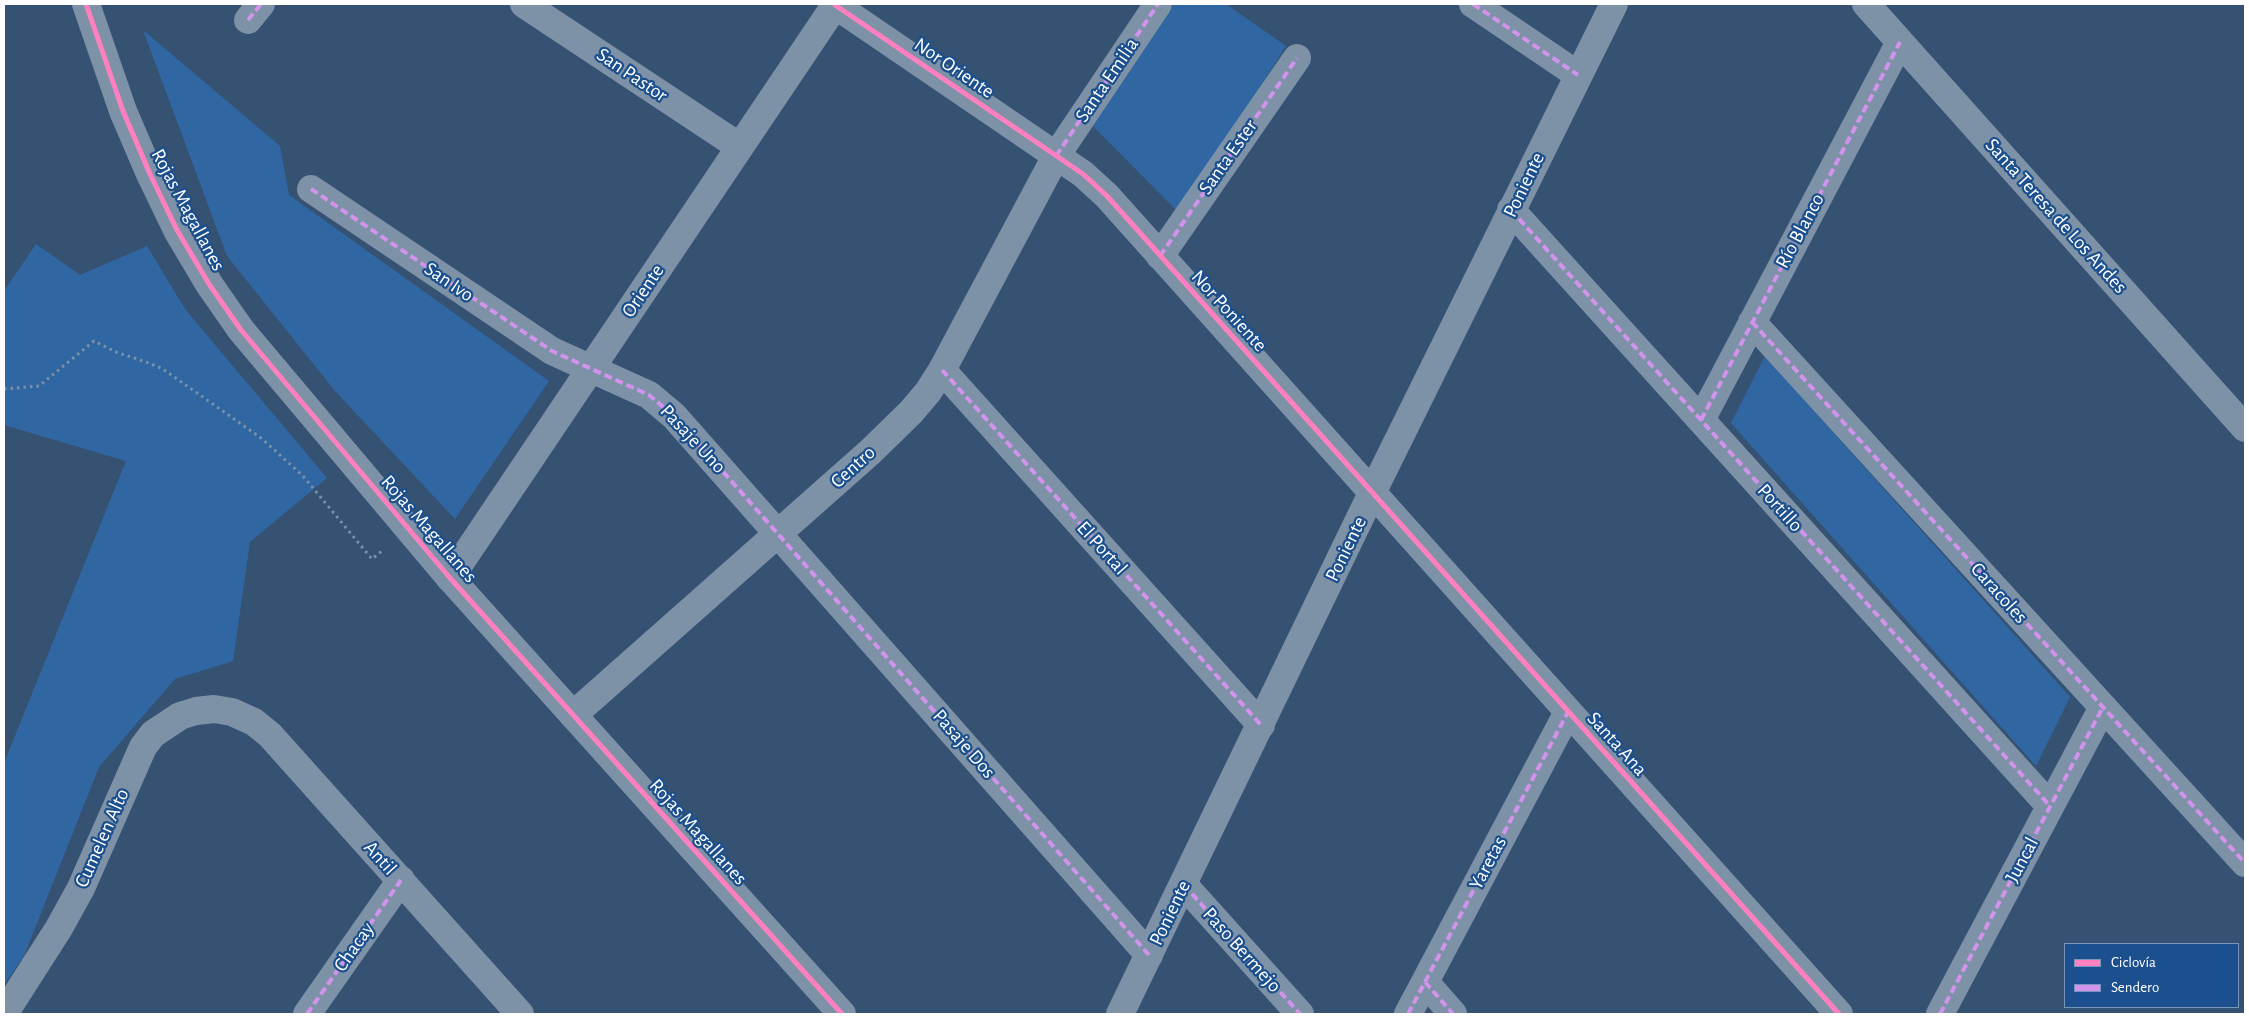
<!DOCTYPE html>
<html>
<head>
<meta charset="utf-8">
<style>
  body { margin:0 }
  #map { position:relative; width:2249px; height:1018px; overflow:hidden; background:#365273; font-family:"Alegreya Sans",sans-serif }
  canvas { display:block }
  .frame { position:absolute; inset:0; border:5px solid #fff; pointer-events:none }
  .legend { position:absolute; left:2064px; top:943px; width:175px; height:65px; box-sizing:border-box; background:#1c4f8d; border:1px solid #7795bb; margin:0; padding:6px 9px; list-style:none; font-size:15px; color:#fff }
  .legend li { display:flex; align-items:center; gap:10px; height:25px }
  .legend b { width:25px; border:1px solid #7795bb }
</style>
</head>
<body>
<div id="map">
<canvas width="2249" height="1018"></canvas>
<div class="frame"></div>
<ul class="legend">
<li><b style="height:6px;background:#ff80c0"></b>Ciclovía</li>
<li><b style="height:6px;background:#d193ec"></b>Sendero</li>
</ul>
</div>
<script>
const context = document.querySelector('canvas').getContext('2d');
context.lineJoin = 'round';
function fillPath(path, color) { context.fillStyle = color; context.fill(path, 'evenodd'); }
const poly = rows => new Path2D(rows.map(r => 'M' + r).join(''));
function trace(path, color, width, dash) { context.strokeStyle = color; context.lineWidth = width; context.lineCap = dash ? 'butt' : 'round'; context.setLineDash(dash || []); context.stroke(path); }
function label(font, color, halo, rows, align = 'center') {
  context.font = font + ' "Alegreya Sans",sans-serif'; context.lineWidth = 4.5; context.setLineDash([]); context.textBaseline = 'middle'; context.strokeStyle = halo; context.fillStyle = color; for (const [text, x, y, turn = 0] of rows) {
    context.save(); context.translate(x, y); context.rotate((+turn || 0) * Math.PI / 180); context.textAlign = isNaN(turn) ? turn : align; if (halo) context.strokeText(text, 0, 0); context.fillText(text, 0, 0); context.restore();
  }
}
fillPath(poly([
  [1174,4,1226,4,1286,46,1180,214,1093,126],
  [143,30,280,146,289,195,549,381,455,519,335,391,227,256],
  [36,244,80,275,147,246,185,309,327,478,250,542,233,661,175,679,99,767,24,956,4,985,4,763,126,461,4,425,4,291],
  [1765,356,2070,697,2036,766,1731,423]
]), '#3067a3');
trace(poly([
  [4,389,39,386,94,341,116,352,149,363,163,369,261,438,303,476,372,559,383,550]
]), '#7d91a7', 3, [2.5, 4]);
trace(poly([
  [524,4,740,147],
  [1473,4,1578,75],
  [1866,4,2245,428],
  [835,5,1083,174,1107,196,1839,1014],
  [248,20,261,4],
  [311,189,552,351,649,395,674,416,1149,955],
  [1511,210,2050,806],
  [1160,256,1297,58],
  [1752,322,2245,863],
  [942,370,1261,725],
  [1701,420,1900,42],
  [450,578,836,4],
  [573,715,870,452,911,412,928,392,942,370,1056,156,1158,4],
  [1184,885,1300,1014],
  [1425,982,1453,1014],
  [4,1014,59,928,81,888,143,747,153,734,180,716,196,711,214,709,232,712,254,722,270,735,520,1014],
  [307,1014,401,880],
  [1120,1014,1372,493,1614,4],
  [1408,1014,1568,712],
  [1940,1014,2103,707]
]), '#7d91a7', 28);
trace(poly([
  [86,4,123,111,150,174,177,230,209,284,241,330,450,578,842,1014]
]), '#7d91a7', 28);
trace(poly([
  [1473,4,1578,75],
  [248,20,261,4],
  [1056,156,1158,4],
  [311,189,552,351,649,395,674,416,1149,955],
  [1511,210,2050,806],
  [1160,256,1297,58],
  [1752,322,2245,863],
  [942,370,1261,725],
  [1701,420,1900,42],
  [1184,885,1300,1014],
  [1425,982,1453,1014],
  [307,1014,401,880],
  [1408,1014,1568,712],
  [1940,1014,2103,707]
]), '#d193ec', 4, [8, 4]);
trace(poly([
  [86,4,123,111,150,174,177,230,209,284,241,330,450,578,842,1014],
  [835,5,1083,174,1107,196,1839,1014]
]), '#ff80c0', 5);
label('20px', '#fff', '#1c4f8d', [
  ["Nor Oriente",954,68,34],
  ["San Pastor",632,75,34],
  ["Santa Emilia",1107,80,-56],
  ["Santa Ester",1228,157,-55],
  ["Poniente",1524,185,-64],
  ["Rojas Magallanes",188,210,62],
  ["Santa Teresa de Los Andes",2056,216,48],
  ["Río Blanco",1800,231,-62],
  ["San Ivo",449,282,34],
  ["Oriente",643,291,-56],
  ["Nor Poniente",1229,311,48],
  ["Pasaje Uno",693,439,47],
  ["Centro",853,467,-42],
  ["Portillo",1780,508,48],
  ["Rojas Magallanes",429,529,49],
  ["El Portal",1102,548,48],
  ["Poniente",1346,549,-64],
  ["Caracoles",1999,593,48],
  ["Pasaje Dos",964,744,49],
  ["Santa Ana",1617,744,48],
  ["Rojas Magallanes",698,832,48],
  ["Cumelen Alto",102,838,-66],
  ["Antil",380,858,48],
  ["Juncal",2022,860,-62],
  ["Yaretas",1488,863,-62],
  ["Poniente",1170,913,-64],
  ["Chacay",354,947,-55],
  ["Paso Bermejo",1242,950,48]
]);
</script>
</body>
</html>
